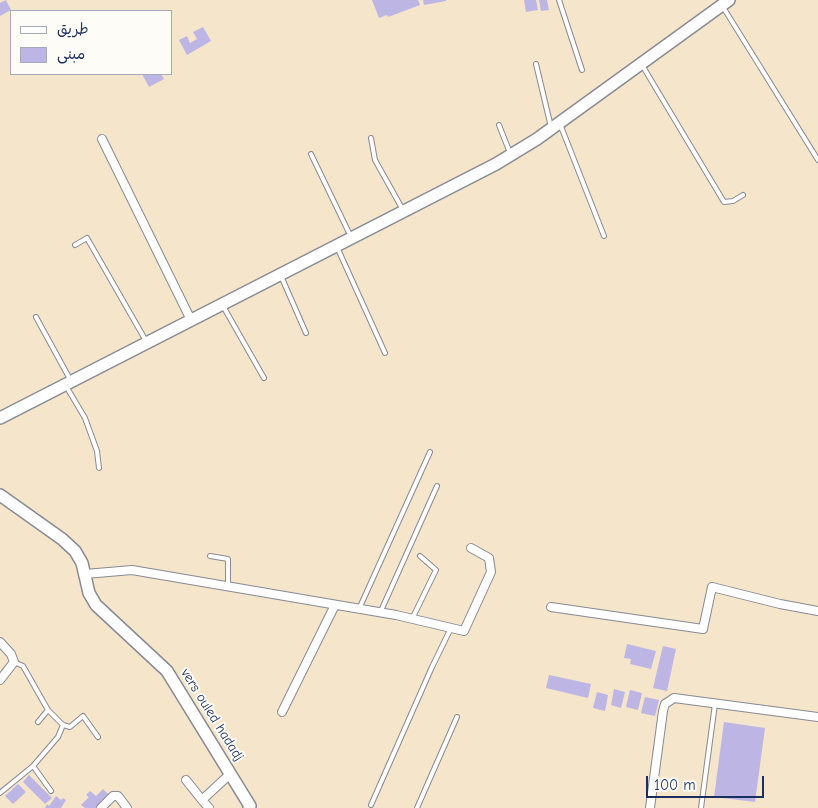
<!DOCTYPE html>
<html>
<head>
<meta charset="utf-8">
<style>
  body { margin:0 }
  #map { position:relative; width:818px; height:808px; overflow:hidden; background:#f4e5cb; font-family:"Comic Neue","Playpen Sans Arabic",sans-serif }
  canvas { display:block }
  .legend { position:absolute; left:10px; top:10px; width:162px; height:65px; box-sizing:border-box; background:#fdfcf7; border:1px solid #a3aaba; margin:0; padding:6px 9px; list-style:none; font-size:15px; color:#1b2f5e }
  .legend li { display:flex; align-items:center; gap:10px; height:25px }
  .legend b { width:25px; border:1px solid #a3aaba }
  .scale { position:absolute; left:646px; top:776px; width:118px; height:22px; box-sizing:border-box; border:2px solid #1b2f5e; border-top:0; padding-left:6px; font-size:15px; line-height:18px; white-space:nowrap; color:#1b2f5e; -webkit-text-stroke:4px #fdfcf7; paint-order:stroke }
</style>
</head>
<body>
<div id="map">
<canvas width="818" height="808"></canvas>
<ul class="legend">
<li><b style="height:6px;background:#fff"></b>طريق</li>
<li><b style="height:14px;background:#bdb6e5"></b>مبنى</li>
</ul>
<div class="scale">100 m</div>
</div>
<script>
const context = document.querySelector('canvas').getContext('2d');
context.lineJoin = 'round';
function fillPath(path, color) { context.fillStyle = color; context.fill(path, 'evenodd'); }
const poly = rows => new Path2D(rows.map(r => 'M' + r).join(''));
function trace(path, color, width, dash) { context.strokeStyle = color; context.lineWidth = width; context.lineCap = dash ? 'butt' : 'round'; context.setLineDash(dash || []); context.stroke(path); }
function label(font, color, halo, rows, align = 'center') {
  context.font = font + ' "Comic Neue",sans-serif'; context.lineWidth = 4; context.setLineDash([]); context.textBaseline = 'middle'; context.strokeStyle = halo; context.fillStyle = color; for (const [text, x, y, turn = 0] of rows) {
    context.save(); context.translate(x, y); context.rotate((+turn || 0) * Math.PI / 180); context.textAlign = isNaN(turn) ? turn : align; if (halo) context.strokeText(text, 0, 0); context.fillText(text, 0, 0); context.restore();
  }
}
fillPath(poly([
  [6,0,11,10,0,16,0,3],
  [372,0,418,0,420,5,388,17,387,15,379,18],
  [423,0,446,0,446,1,424,5],
  [524,0,536,0,538,10,526,12],
  [539,0,547,0,549,10,541,11],
  [203,27,211,41,187,55,179,40,187,36,190,43,197,39,193,32],
  [142,74,161,74,164,79,149,87],
  [627,644,656,651,651,669,630,664,631,659,624,658],
  [663,646,676,649,667,691,653,688],
  [549,675,591,684,588,698,546,688],
  [614,689,625,692,621,708,611,705],
  [630,690,642,693,638,710,626,707],
  [597,692,608,695,605,711,593,708],
  [645,697,659,700,655,716,641,713],
  [724,722,765,728,755,802,714,797],
  [29,775,52,798,45,804,23,782],
  [18,784,26,792,13,804,5,796],
  [103,789,110,796,99,808,85,808,81,805,89,797,86,795,90,791,96,796],
  [56,796,61,800,63,798,66,800,61,808,45,808,47,804,49,806]
]), '#bdb6e5');
const lane = poly([
  [559,0,582,70],
  [723,7,818,160],
  [536,64,551,127],
  [642,65,724,202,733,201,743,195],
  [560,124,604,236],
  [499,125,510,153],
  [371,138,375,160,403,210],
  [311,154,351,237],
  [75,245,87,238,146,341],
  [337,247,385,353],
  [281,276,306,333],
  [223,306,264,378],
  [36,317,71,381],
  [66,386,85,418,97,451,99,468],
  [210,556,228,559,228,586],
  [359,609,430,452],
  [380,613,437,486],
  [412,619,436,570,420,556],
  [38,722,48,710],
  [63,725,70,727,83,716,98,737],
  [33,766,51,791],
  [0,793,33,766,58,737,63,725,48,710,23,666,14,662],
  [371,805,432,667,451,628],
  [417,808,457,717],
  [701,808,715,704]
]);
const street = poly([
  [102,139,191,320],
  [85,574,132,570,396,615,464,631,491,572,489,558,471,548],
  [551,607,703,629,712,587,780,604,818,611],
  [0,642,11,654,14,662,0,680],
  [282,712,335,605],
  [186,780,202,800],
  [101,808,113,796,118,796,127,808],
  [209,808,202,800,230,774],
  [650,808,663,711,665,704,674,698,818,717]
]);
const secondary = poly([
  [0,418,496,164,537,139,729,0],
  [0,495,62,539,75,551,82,563,89,593,96,605,167,671,250,806,249,808]
]);
trace(lane, '#888a94', 6);
trace(street, '#888a94', 10);
trace(secondary, '#888a94', 14);
trace(lane, '#fff', 4);
trace(street, '#fff', 8);
trace(secondary, '#fff', 11);
label('14px', '#1b2f5e', '#fdfcf7', [
  ["vers ouled hadadj",212,715,58]
]);
</script>
</body>
</html>
